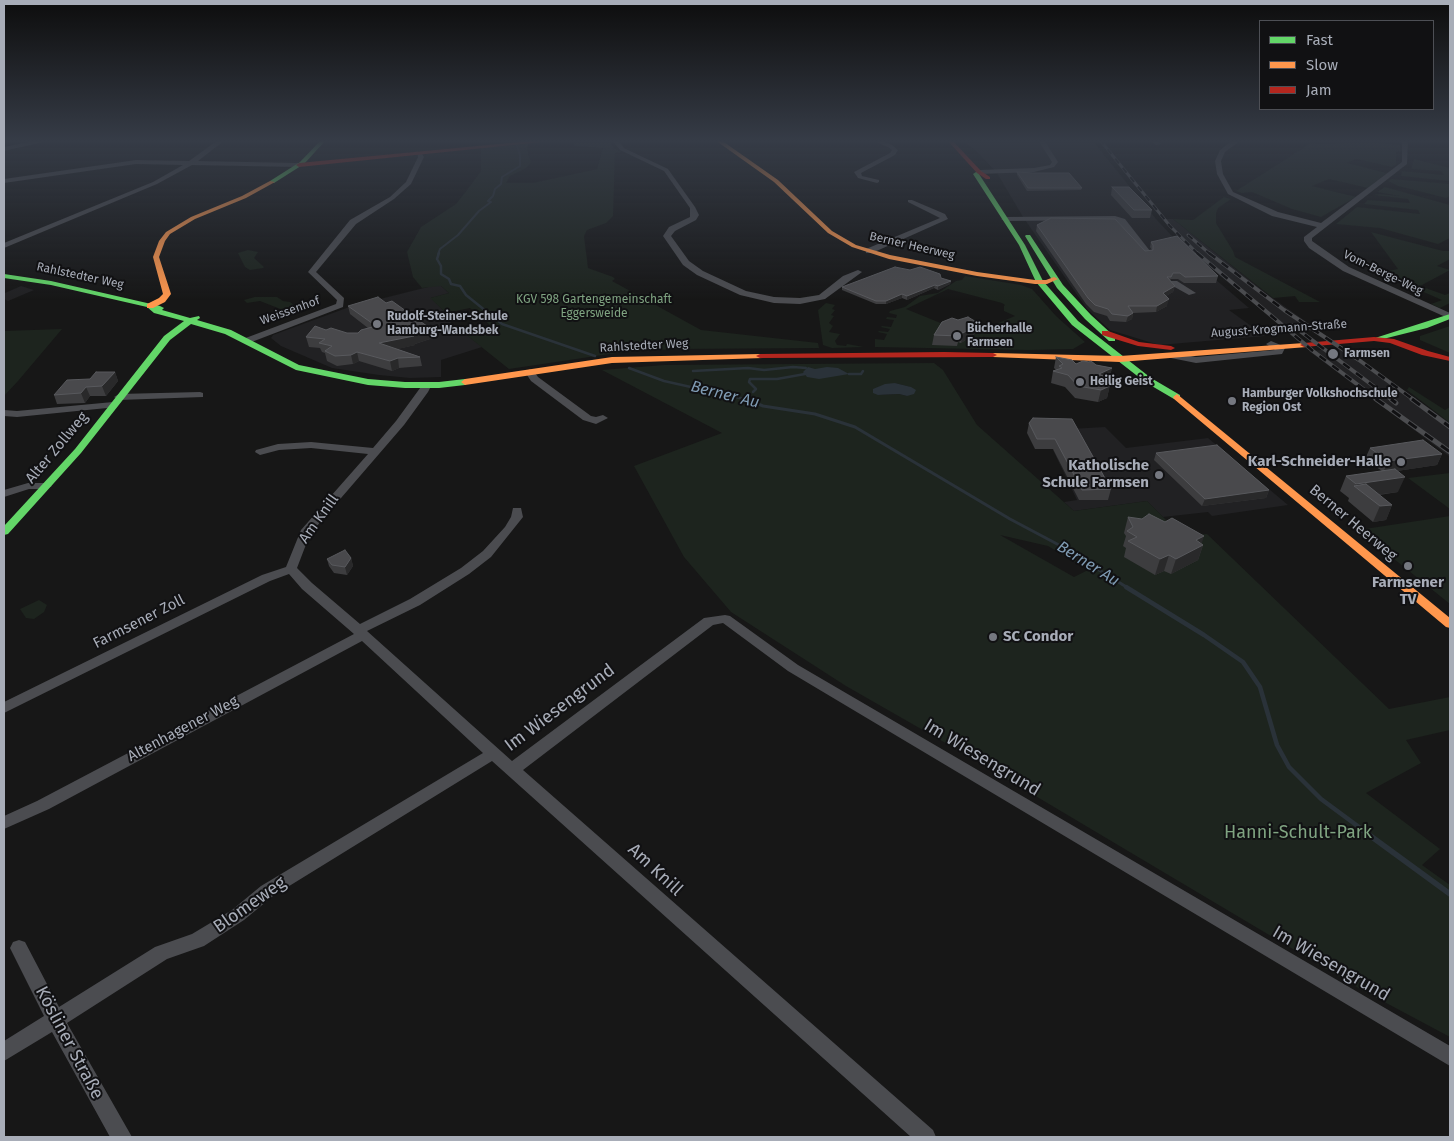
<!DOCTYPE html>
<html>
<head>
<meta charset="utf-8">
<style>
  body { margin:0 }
  #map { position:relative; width:1454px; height:1141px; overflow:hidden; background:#171717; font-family:"Fira Sans",sans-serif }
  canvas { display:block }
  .frame { position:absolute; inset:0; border:5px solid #a8adb8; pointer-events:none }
  .legend { position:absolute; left:1259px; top:20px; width:175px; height:90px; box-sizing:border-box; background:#111113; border:1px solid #4d4f55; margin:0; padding:6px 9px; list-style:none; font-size:15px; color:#a8adb8 }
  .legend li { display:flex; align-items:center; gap:10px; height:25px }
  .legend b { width:25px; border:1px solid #4d4f55 }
</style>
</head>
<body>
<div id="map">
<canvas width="1454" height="1141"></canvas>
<div class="frame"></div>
<ul class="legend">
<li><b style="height:6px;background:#63d668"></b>Fast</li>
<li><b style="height:6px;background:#ff974d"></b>Slow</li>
<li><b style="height:6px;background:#b3261e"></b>Jam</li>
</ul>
</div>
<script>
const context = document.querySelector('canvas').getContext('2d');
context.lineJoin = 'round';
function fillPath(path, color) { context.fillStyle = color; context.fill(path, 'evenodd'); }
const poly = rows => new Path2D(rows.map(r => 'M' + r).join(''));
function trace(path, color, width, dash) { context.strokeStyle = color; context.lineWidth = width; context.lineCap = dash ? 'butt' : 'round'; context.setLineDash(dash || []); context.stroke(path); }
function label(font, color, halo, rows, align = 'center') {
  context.font = font + ' "Fira Sans",sans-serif'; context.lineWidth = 4; context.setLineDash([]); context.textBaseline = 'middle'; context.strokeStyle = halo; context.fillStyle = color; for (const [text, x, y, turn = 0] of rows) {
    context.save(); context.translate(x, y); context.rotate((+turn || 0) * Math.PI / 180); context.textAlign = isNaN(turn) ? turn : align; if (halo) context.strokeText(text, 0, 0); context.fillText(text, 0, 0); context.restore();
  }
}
fillPath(poly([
  [962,140,1092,140,1156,219,1202,268,1249,308,1229,310,1265,336,1159,345,1110,330,1087,309,1023,217,997,173,976,151],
  [1163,219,1173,219,1267,294,1318,330,1289,332,1197,257],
  [436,285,441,286,449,293,431,298,446,313,441,315,482,347,441,360,441,377,410,378,379,375,332,368,281,346,271,338,273,335,352,306],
  [21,286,34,290,8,301,4,299,5,293],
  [1344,348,1450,423,1450,457,1309,351],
  [1105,427,1126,448,1208,438,1288,505,1212,516,1208,512,1163,517,1147,501,1074,511,1064,502,1077,500,1053,450,1058,450,1070,429]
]), '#212123');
fillPath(poly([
  [608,140,614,148,621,152,615,153,613,216,606,223,587,230,584,236,588,268,613,277,615,279,612,281,701,330,818,343,819,348,674,349,623,352,509,369,464,333,490,325,470,308,446,313,430,298,449,293,441,286,422,288,413,277,407,252,421,227,456,204,467,190,481,171,481,148,528,144,527,149,531,163,526,168,510,176,506,183,533,183,597,169,603,148,575,146,571,141],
  [1371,142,1400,145,1401,151,1396,152,1396,164,1392,167,1356,159,1347,163,1387,173,1368,188,1329,179,1312,186,1356,197,1321,217,1292,209,1252,192,1242,193,1236,191,1311,143,1320,144],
  [1414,159,1450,168,1450,196,1446,198,1398,186,1388,181,1392,179,1450,184,1449,181,1401,176,1402,171,1444,175,1441,171,1411,169],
  [1385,187,1450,205,1450,238,1438,244,1380,228,1336,224,1357,207,1420,214,1418,210,1364,204,1368,200,1410,203,1408,199,1373,195,1379,194,1400,196,1377,192],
  [1224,197,1231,199,1218,208,1216,213,1216,223,1233,251,1235,257,1320,302,1299,302,1295,296,1273,298,1173,219,1193,220],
  [1371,232,1443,251,1450,251,1450,259,1437,266,1450,270,1420,286,1445,295,1450,293,1450,303,1440,308,1431,304,1442,300,1380,273,1398,269],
  [248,250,258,252,254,258,264,267,263,268,250,270,245,267,238,253],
  [965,276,1021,285,1032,289,1056,316,1085,342,1073,349,1029,350,875,347,875,339,884,340,887,334,878,332,879,331,888,332,890,329,881,327,882,326,891,327,894,320,886,319,887,317,896,318,897,315,889,313,890,311,905,307,920,296,938,293,956,281,962,280],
  [948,289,1002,303,1005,305,1004,306,1004,311,1015,316,991,326,986,324,972,327,948,326,906,309],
  [255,297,277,297,283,301,290,302,295,306,307,310,293,314,260,301,247,303,244,300],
  [826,303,835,305,832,309,835,310,831,315,834,316,829,323,833,326,829,332,840,334,835,341,837,345,846,346,847,344,864,347,832,348,823,345,818,310],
  [1450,326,1450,353,1420,340,1420,336],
  [62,329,18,381,4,396,4,331],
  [934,363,943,370,977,425,1074,511,1147,501,1169,523,1192,535,1207,534,1389,709,1450,697,1450,730,1406,740,1421,763,1366,793,1440,849,1422,865,1450,885,1450,1037,1360,989,970,757,846,686,731,612,684,557,634,466,722,433,602,370,664,365],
  [895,383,910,387,907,396,899,394,878,395],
  [1000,535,1048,546,1088,570,1074,577],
  [1409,387,1445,410,1450,407,1450,423,1407,390],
  [1450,473,1450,509,1408,478],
  [1450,516,1450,604,1358,530],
  [39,600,47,605,44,612,34,619,26,618,20,609]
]), '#1d241e');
fillPath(poly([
  [808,367,815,369,827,367,838,368,849,374,819,379,807,377,803,372],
  [895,383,911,387,916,390,914,394,907,396,899,394,878,395,873,393,873,389,885,384]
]), '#2a3239');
trace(poly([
  [438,254,440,249,458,235,479,211,491,202,488,201,493,196,495,189,501,184,502,177,520,166,520,155,515,140]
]), '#2a3239', 2);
trace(poly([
  [439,253,437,259,441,266,441,274,449,279,451,284,460,286,466,295,502,324,595,356],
  [629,368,664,381,749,400],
  [693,371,748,368,764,370,793,367,806,368],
  [849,374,861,374,863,371],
  [753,392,756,389,749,382,750,379,777,379,805,374]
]), '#2a3239', 2.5);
trace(poly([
  [746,399,763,406,815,414,855,427,1010,519,1059,545,1128,588]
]), '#2a3239', 3);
trace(poly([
  [1126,587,1204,635,1243,662,1260,687,1277,745,1289,767,1321,799,1363,830]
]), '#2a3239', 4.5);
trace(poly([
  [1361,829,1450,894]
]), '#2a3239', 5.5);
fillPath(poly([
  [38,140,52,140,4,151,4,147,38,140],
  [218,140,225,140,198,161,299,163,302,165,299,167,192,165,157,184,4,248,4,243,153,182,183,165,136,164,4,183,4,179,136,160,189,161,218,140],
  [612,140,618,140,624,148,668,169,695,207,699,215,696,220,675,231,671,236,689,261,703,271,746,291,774,297,800,298,819,295,843,276,858,270,862,272,825,299,800,304,774,303,740,295,697,275,683,265,663,236,669,227,690,217,690,208,664,171,620,150,612,140],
  [871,140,880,140,892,145,898,150,895,155,861,173,862,176,879,180,879,182,877,183,858,178,854,172,890,153,892,150,888,147,871,140],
  [1038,140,1044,140,1058,162,1054,167,1034,172,979,174,976,172,979,170,1034,168,1050,165,1052,162,1038,140],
  [1149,140,1157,140,1161,144,1156,145,1149,140],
  [1233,140,1241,140,1225,152,1221,161,1223,174,1233,192,1278,212,1321,223,1402,162,1402,140,1408,140,1407,164,1312,238,1312,241,1349,267,1450,313,1450,319,1343,271,1309,248,1304,241,1304,237,1317,227,1272,216,1228,194,1217,174,1215,161,1220,150,1233,140],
  [417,152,421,152,424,157,411,184,394,199,356,224,316,272,344,298,343,307,249,343,243,343,243,339,336,304,337,300,308,272,350,220,390,197,406,182,418,157,417,152],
  [908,200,912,200,945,214,948,219,872,253,866,253,866,249,940,218,908,202,908,200],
  [1115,216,1125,219,1150,251,1150,255,1144,255,1119,223,1114,220,1005,221,1001,219,1005,217,1115,216],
  [1171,281,1177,281,1196,293,1189,295,1171,285,1171,281],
  [1271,341,1283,346,1285,348,1282,354,1196,363,1171,358,1169,356,1174,353,1196,357,1275,350,1266,344,1271,341],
  [530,369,533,370,538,377,591,416,596,417,603,415,608,418,596,424,583,420,531,381,525,372,530,369],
  [426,383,431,386,428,392,404,425,310,534,297,568,312,583,360,624,410,599,461,568,483,551,505,527,511,517,513,508,521,508,523,517,491,557,469,574,420,605,367,631,512,761,704,618,725,615,730,616,798,665,1450,1046,1450,1066,788,671,723,623,713,625,523,770,933,1130,936,1137,911,1137,492,761,273,896,244,920,204,946,167,959,67,1023,132,1137,110,1137,52,1032,4,1061,4,1041,44,1016,10,948,13,942,19,940,25,942,59,1007,155,947,192,934,232,910,261,886,483,753,362,641,49,809,4,829,4,816,37,801,354,634,302,589,289,574,270,581,4,713,4,702,262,575,286,567,301,530,368,454,311,448,279,450,260,455,255,452,256,450,278,444,311,442,373,448,396,421,423,384,426,383],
  [200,392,203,393,203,397,119,400,114,397,119,394,200,392],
  [113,402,117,403,117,407,17,417,4,416,4,410,17,411,113,402],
  [28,483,46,483,52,486,46,489,29,489,4,497,4,490,28,483]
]), '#4b4c50');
fillPath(poly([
  [321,140,326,140,304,164,274,183,270,183,270,181,300,162,321,140],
  [979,170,982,172,979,174,1025,245,1043,281,1078,321,1151,378,1180,395,1180,399,1174,399,1145,382,1072,325,1036,282,1019,245,973,174,979,170],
  [1026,235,1030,235,1063,285,1091,315,1115,337,1115,341,1109,341,1085,319,1057,288,1025,236,1026,235],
  [4,274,51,281,160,306,164,308,162,310,190,318,199,316,200,318,197,320,231,330,299,365,368,379,405,382,439,382,465,379,469,382,465,385,439,388,405,388,368,385,296,370,225,334,191,324,170,340,81,453,8,534,4,535,4,526,75,449,164,336,184,321,154,313,147,307,51,285,4,278,4,274],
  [1450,314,1450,319,1427,328,1379,340,1375,338,1450,314]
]), '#63d668');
fillPath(poly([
  [715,140,721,140,778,180,832,231,856,245,890,255,977,272,1035,280,1046,280,1054,277,1058,279,1047,284,1035,284,977,276,889,259,852,247,828,233,774,182,715,140],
  [270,181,275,182,246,198,195,219,170,234,165,241,159,257,171,294,165,302,153,308,147,308,147,304,159,298,163,294,153,257,159,241,166,232,191,217,242,196,270,181],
  [1304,343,1308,345,1307,347,1120,362,993,357,989,355,993,353,1120,356,1304,343],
  [760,354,764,356,763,358,612,363,465,385,461,382,465,379,612,357,760,354],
  [1177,394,1450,618,1450,628,1446,627,1174,399,1173,397,1177,394]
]), '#ff974d');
fillPath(poly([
  [540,140,562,140,299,167,296,165,299,163,540,140],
  [947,140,952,140,981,171,990,177,990,179,986,179,977,173,947,140],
  [1102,331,1108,331,1139,342,1171,346,1175,348,1171,350,1138,346,1102,335,1102,331],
  [1374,337,1394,339,1428,351,1450,357,1450,361,1422,355,1390,343,1374,341,1304,347,1300,345,1304,343,1374,337],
  [944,352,993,353,997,355,993,357,760,358,756,356,760,354,944,352]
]), '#b3261e');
const railFar2 = poly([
  [1100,140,1170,226,1198,254],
  [1188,235,1210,254]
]);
const railFar1 = poly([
  [1197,253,1313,351,1378,400],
  [1209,253,1284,310,1359,360,1414,400],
  [1292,325,1392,400]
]);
const rail = poly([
  [1376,399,1450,452],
  [1391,399,1396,403],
  [1412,399,1450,427]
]);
trace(railFar2, '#4b4c4f', 3);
trace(railFar1, '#4b4c4f', 4);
trace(rail, '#4b4c4f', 5);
trace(railFar2, '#111113', 2, [6]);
trace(railFar1, '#111113', 2.5, [8]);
trace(rail, '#111113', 3, [10]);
fillPath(poly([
  [1017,172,1033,173,1082,188,1081,190,1027,191,1017,175],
  [1112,187,1152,210,1150,218,1132,218,1111,195],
  [1037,225,1145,251,1152,250,1150,247,1151,242,1218,276,1216,283,1184,283,1178,279,1171,279,1170,280,1175,286,1173,292,1166,296,1167,306,1156,312,1133,313,1132,319,1126,322,1110,321,1107,316,1094,312,1086,304,1036,231],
  [941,278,951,281,950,284,938,290,934,288,907,300,902,298,886,304,876,304,842,290,842,287],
  [386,303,431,329,433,338,415,344,415,345,397,349,420,357,422,366,399,368,392,371,359,361,353,364,337,366,327,361,325,353,322,352,320,348,309,347,306,337,347,333,358,333,368,328,350,314,348,306],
  [942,322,976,333,961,343,958,342,957,346,932,345,934,335],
  [1056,357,1076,364,1096,365,1112,368,1109,379,1111,380,1107,398,1098,402,1075,398,1065,387,1051,383,1053,371,1056,370,1054,368],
  [115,372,118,381,106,396,90,396,85,403,57,404,54,395,90,379],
  [1072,419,1111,489,1108,500,1079,500,1053,449,1035,449,1027,433,1029,423],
  [1370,448,1442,454,1437,465,1397,471,1398,492,1379,495,1392,505,1386,520,1373,522,1348,501,1349,498,1340,491,1346,476,1382,471,1365,459],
  [1156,453,1269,490,1266,498,1202,506,1154,460],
  [1128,517,1203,545,1198,560,1171,574,1164,571,1155,575,1124,557,1126,548,1123,546,1126,536,1124,533],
  [351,558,353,566,347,575,334,573,329,566,327,559]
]), '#3d3d3f');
fillPath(poly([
  [951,281,950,284,938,290,938,286],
  [935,285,934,288,907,300,907,296],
  [1175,286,1173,292,1161,299,1163,293],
  [902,294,902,298,886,304,886,301],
  [1169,299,1167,306,1156,312,1157,306],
  [1133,313,1132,319,1126,322,1128,316],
  [978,323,976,333,961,343,963,333],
  [431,329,433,338,415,344,415,345,381,353,379,343],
  [357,352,359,361,353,364,351,355],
  [398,358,399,368,392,371,390,361],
  [1112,368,1109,380,1099,374],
  [115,372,118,381,106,396,102,386],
  [1111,380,1107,398,1098,402,1101,390,1107,382],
  [86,387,90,396,85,403,81,393],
  [1442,454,1437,465,1383,473,1388,461],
  [1405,477,1398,492,1367,496,1355,487,1356,484],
  [1269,490,1266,498,1202,506,1205,499],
  [1392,505,1386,520,1373,522,1380,506],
  [1204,536,1201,546,1203,545,1198,560,1171,574,1176,559,1196,540],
  [1169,555,1164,571,1155,575,1160,559],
  [351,558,353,566,347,575,345,567]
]), '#29292a');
const building = poly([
  [1017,172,1033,173,1069,173,1082,188,1028,188,1017,172],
  [1112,187,1129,187,1152,210,1134,210,1112,187],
  [1051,218,1115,219,1145,251,1153,250,1153,245,1151,242,1177,236,1218,276,1185,277,1180,273,1173,273,1171,277,1167,277,1175,286,1163,293,1169,299,1157,306,1128,306,1133,313,1128,316,1112,314,1108,309,1095,305,1088,298,1037,225,1051,218],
  [895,267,910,270,920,267,940,274,941,278,951,281,938,286,935,285,907,296,902,294,886,301,876,301,842,287,895,267],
  [378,297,386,303,392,301,431,329,412,335,414,336,379,343,420,357,398,358,390,361,357,352,351,355,335,356,325,351,332,346,319,343,325,339,306,337,315,326,326,330,331,328,347,333,358,333,361,330,376,326,348,306,378,297],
  [968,317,978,323,963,333,960,332,959,336,934,335,942,322,952,318,958,320,968,317],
  [1056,357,1072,360,1076,364,1083,361,1089,362,1091,361,1096,365,1112,368,1099,374,1111,380,1107,382,1110,386,1101,390,1078,386,1068,375,1053,371,1062,368,1059,366,1063,364,1056,357],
  [96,372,115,372,102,386,86,387,81,393,54,395,67,380,90,379,96,372],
  [1033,418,1072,419,1111,489,1082,490,1055,439,1037,439,1029,423,1033,418],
  [1423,440,1442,454,1388,461,1370,448,1423,440],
  [1217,445,1269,490,1205,499,1156,453,1217,445],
  [1395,469,1405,477,1356,484,1346,476,1395,469],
  [1366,484,1392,505,1380,506,1354,486,1366,484],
  [1149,514,1165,522,1172,518,1204,536,1196,540,1203,545,1176,559,1169,555,1160,559,1128,541,1137,537,1127,531,1133,527,1128,517,1142,519,1149,514],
  [345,550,351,558,345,567,332,565,327,559,345,550]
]);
fillPath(building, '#49494c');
trace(building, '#58595d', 1);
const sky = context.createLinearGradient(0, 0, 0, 300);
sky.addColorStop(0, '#0d0d0d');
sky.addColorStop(0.47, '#363c47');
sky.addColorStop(1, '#363c4700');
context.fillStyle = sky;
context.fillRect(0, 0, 1454, 300);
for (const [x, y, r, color] of [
  [377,324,5,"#757880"],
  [957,336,5,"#757880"],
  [1333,354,6,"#757880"],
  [1080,382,5,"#757880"],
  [1232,401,5,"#757880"],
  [1401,462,5,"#757880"],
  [1159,475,5,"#757880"],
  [1408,566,5,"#757880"],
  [993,637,5,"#757880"]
]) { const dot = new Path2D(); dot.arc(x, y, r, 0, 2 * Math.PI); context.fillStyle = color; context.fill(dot); trace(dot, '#111113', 2); }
label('12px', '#a8adb8', '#111113', [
  ["Berner Heerweg",912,246,13],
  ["Vom-Berge-Weg",1383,273,26],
  ["Rahlstedter Weg",80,276,12],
  ["Weissenhof",290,311,-20],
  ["August-Krogmann-Straße",1279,329,-4],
  ["Rahlstedter Weg",644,346,-3]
]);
label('12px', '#7fa381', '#111113', [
  ["KGV 598 Gartengemeinschaft",594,300],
  ["Eggersweide",594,314]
]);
label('bold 12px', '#a8adb8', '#111113', [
  ["Rudolf-Steiner-Schule",387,317],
  ["Hamburg-Wandsbek",387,331],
  ["Bücherhalle",967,329],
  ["Farmsen",967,343],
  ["Farmsen",1344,354],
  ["Heilig Geist",1090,382],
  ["Hamburger Volkshochschule",1242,394],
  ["Region Ost",1242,408]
], 'left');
label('15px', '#a8adb8', '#111113', [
  ["Alter Zollweg",57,448,-50],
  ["Am Knill",319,519,-54],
  ["Berner Heerweg",1353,523,40],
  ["Farmsener Zoll",139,622,-27],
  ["Altenhagener Weg",183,729,-28]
]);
label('bold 15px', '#a8adb8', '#111113', [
  ["Karl-Schneider-Halle",1391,462],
  ["Katholische",1149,466],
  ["Schule Farmsen",1149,483],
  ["Farmsener",1408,583,"center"],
  ["TV",1408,600,"center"],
  ["SC Condor",1003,637,"left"]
], 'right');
label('italic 16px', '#7f9bb3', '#111113', [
  ["Berner Au",725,395,14],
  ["Berner Au",1088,564,32]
]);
label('18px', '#a8adb8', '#111113', [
  ["Im Wiesengrund",560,708,-37],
  ["Im Wiesengrund",982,758,31],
  ["Am Knill",655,870,43],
  ["Blomeweg",250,905,-35],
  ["Im Wiesengrund",1331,964,30],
  ["Kösliner Straße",69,1043,62]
]);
label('18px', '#7fa381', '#111113', [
  ["Hanni-Schult-Park",1298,833]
]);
</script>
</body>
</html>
